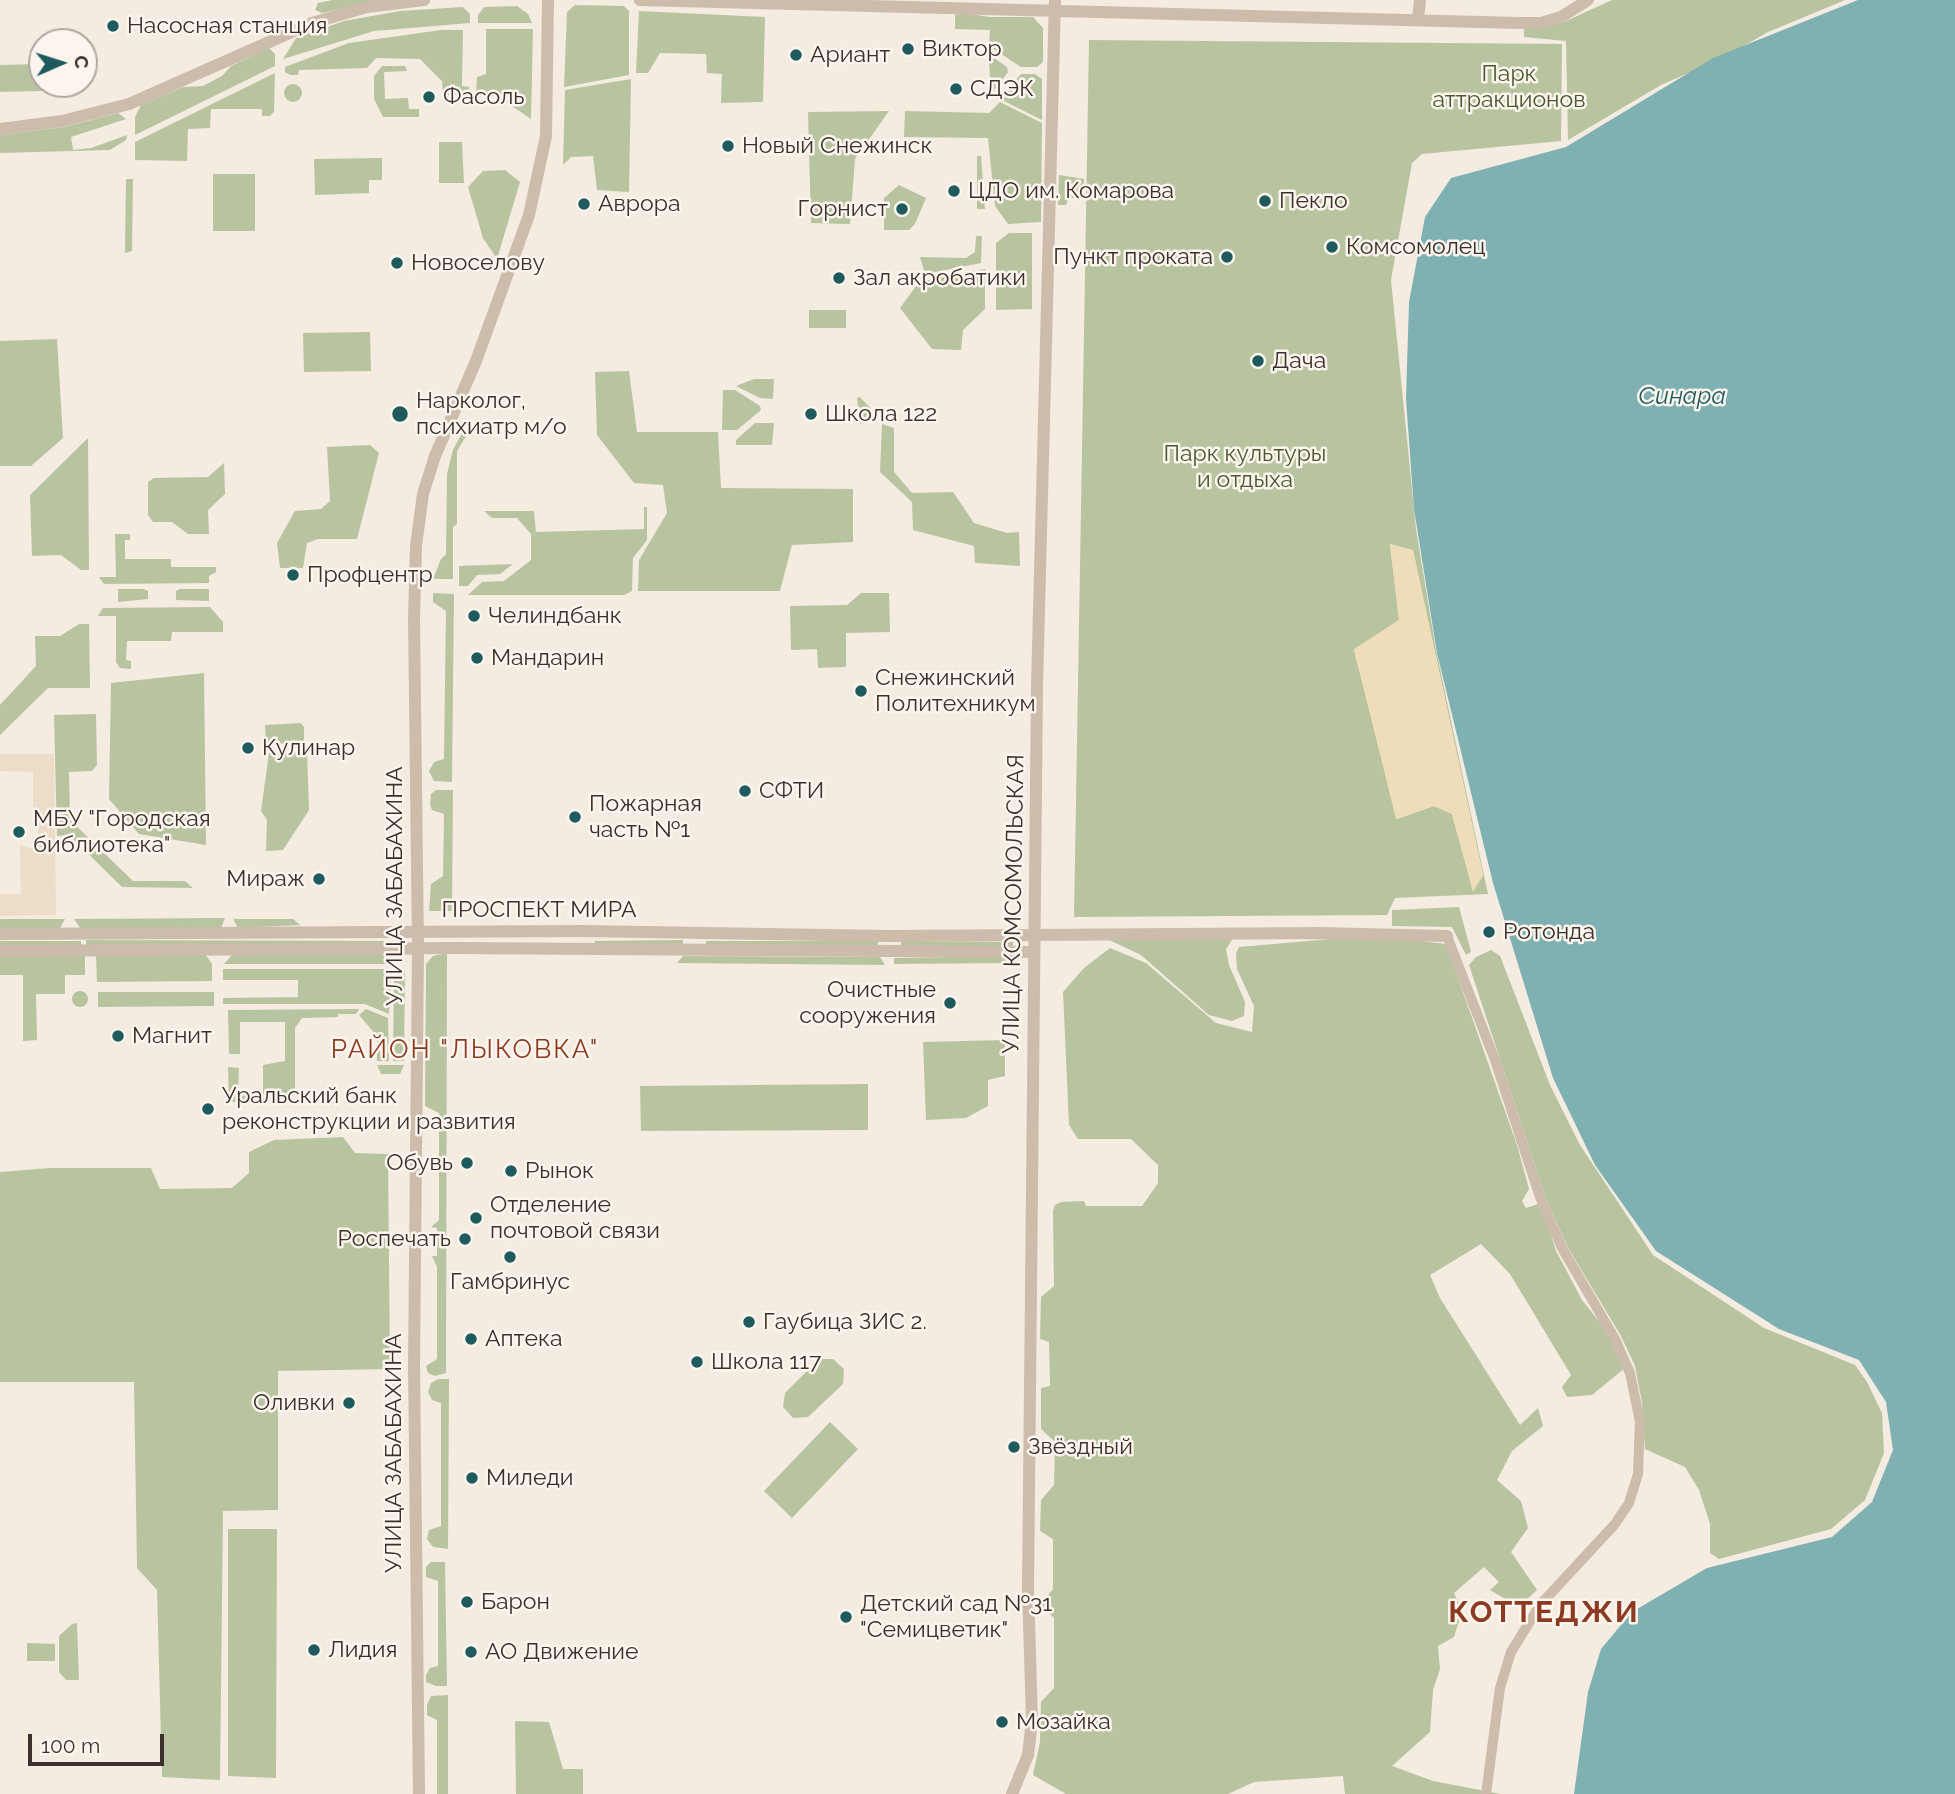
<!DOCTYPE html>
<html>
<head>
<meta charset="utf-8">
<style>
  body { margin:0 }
  #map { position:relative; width:1955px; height:1794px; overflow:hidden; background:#f4ebe1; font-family:Raleway,sans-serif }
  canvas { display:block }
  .north { position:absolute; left:28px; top:28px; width:70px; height:70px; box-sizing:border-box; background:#fbf5ee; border:2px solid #aea6a0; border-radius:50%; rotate:87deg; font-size:19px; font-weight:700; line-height:28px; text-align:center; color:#3b302b }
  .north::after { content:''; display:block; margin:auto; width:24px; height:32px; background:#1f5a5e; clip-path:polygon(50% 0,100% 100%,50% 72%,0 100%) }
  .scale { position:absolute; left:28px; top:1734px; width:136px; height:32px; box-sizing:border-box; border:4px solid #3b302b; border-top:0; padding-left:9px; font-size:21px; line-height:24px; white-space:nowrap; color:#3b302b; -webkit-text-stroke:5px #fbf5ee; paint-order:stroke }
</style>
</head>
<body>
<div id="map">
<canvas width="1955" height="1794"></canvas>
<div class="north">С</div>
<div class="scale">100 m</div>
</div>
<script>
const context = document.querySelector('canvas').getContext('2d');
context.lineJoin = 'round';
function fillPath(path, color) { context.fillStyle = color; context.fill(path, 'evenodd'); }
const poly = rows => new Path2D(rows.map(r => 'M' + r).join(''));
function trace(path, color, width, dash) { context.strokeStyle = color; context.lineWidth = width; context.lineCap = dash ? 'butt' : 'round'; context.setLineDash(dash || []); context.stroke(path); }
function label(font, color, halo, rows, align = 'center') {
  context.font = font + ' Raleway,sans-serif'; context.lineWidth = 5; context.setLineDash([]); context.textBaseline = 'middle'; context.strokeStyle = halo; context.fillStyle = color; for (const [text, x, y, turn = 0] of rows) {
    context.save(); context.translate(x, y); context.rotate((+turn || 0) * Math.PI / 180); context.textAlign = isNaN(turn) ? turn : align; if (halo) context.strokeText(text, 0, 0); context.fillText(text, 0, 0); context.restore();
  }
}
fillPath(poly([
  [333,0,381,0,322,13,315,10,318,3],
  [1612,0,1845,0,1766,33,1725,57,1661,85,1568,140,1566,41,1524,37,1524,26,1564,22],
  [575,5,624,6,629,11,629,75,564,87,567,12],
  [517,6,528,14,532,23,478,23,478,15,484,7],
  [463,7,470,14,470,23,374,31,283,59,296,38,344,21,400,11],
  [639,11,765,17,763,102,721,103,722,74,707,73,706,54,660,53,648,73,636,73],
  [965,13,989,17,1033,17,1043,28,1043,62,1037,67,1021,67,989,46,990,30,955,29,955,15],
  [486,29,533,29,531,119,497,96,476,95,477,77,486,74],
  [441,30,463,30,462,86,469,87,469,95,443,95,442,81,420,59,376,58,367,68,299,70,298,75,290,75,285,72,285,67,349,43],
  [1089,40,1562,44,1561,141,1422,154,1412,163,1391,280,1416,529,1436,650,1488,894,1395,898,1387,915,1074,917],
  [1390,544,1413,551,1483,875,1473,890,1452,814,1434,806,1397,819,1354,650,1399,620],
  [269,48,275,54,275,66,135,135,135,117,141,105,183,87,203,86,222,76,231,66],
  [994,58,1007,67,1008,72,991,94,989,61],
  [42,64,42,84,81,84,78,90,0,92,0,65],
  [382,66,405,66,407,71,384,72,385,99,408,98,409,109,419,109,419,117,383,117,374,99,374,76],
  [275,73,274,112,270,116,262,116,262,109,211,109,210,128,188,129,187,161,135,160,135,142],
  [1021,74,1035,74,1042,79,1042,120,1000,99],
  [631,79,629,192,597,190,593,156,571,157,563,165,565,90],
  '284 93a9 9 0 1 1 18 0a9 9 0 1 1-18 0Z',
  [1000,102,1042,123,1041,222,1008,224,995,206,988,138,904,137,905,111,989,113],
  [889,111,855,159,850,224,811,223,808,112],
  [118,113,126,119,71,137,73,150,91,148,127,135,126,140,110,150,0,153,0,135,64,127],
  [439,142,462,142,464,183,439,183],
  [977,156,981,156,985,209,977,209],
  [382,158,382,180,369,180,369,193,315,195,314,159],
  [505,170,520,182,497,259,483,238,468,187,483,171],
  [213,174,255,174,255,231,213,231],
  [1059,175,1084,179,1084,198,1069,198,1066,205,1058,205],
  [126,179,133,179,132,251,125,253],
  [899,185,926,198,915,224,909,230,884,230,884,198],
  [1009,233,1032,233,1032,309,996,310,996,243],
  [976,236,982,236,981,263,925,274,920,257,966,258,975,252],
  [985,269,985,309,963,330,961,350,932,349,900,308,919,282],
  [809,310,846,310,846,328,809,328],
  [370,332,371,371,304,372,303,333],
  [57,339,63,438,31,466,0,466,0,341],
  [629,371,637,432,718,432,721,488,853,489,853,542,792,545,780,591,638,591,639,560,667,513,663,485,634,483,597,435,595,372],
  [754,379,774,379,773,399,760,398,736,386],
  [723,390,735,390,760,406,761,410,737,430,722,430],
  [860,397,876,414,860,424,857,398],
  [755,423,774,423,772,445,736,445,736,440],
  [882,424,894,428,894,472,912,493,953,492,974,523,1007,533,1019,532,1020,566,975,563,974,546,913,530,912,502,880,472],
  [463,431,468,433,457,451,457,524,453,527,453,579,433,579,441,559,446,554,447,474,453,450],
  [88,438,89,570,81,570,61,555,32,556,30,495],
  [370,445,379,453,357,539,318,539,307,543,303,568,280,568,277,543,295,511,321,509,330,501,327,447],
  [224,463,225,494,208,510,209,534,188,534,172,522,153,522,148,515,148,482,154,478,208,477],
  [644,507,647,507,647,540,633,558,632,591,624,595,468,595,482,582,504,581,531,560,531,534,517,518,492,518,484,511,534,511,536,532,644,529],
  [115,534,130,534,130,540,125,540,125,559,171,559,171,567,216,567,216,572,209,576,209,583,104,584,99,577,116,577],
  [513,564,500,574,477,575,468,586,459,586,459,566],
  [118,589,144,589,148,591,148,599,118,602],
  [180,589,209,589,209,601,176,600,176,591],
  [433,593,454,594,452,782,434,781,429,771,434,762,444,759,446,611,433,602],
  [861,593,889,593,890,632,846,633,846,667,818,668,817,649,791,650,790,606,847,605],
  [210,607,223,622,223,632,172,632,171,641,127,641,126,660,131,661,131,669,120,668,116,662,116,616,98,616,103,608],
  [79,624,89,624,90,688,48,688,0,735,0,705,36,666,35,636,60,636],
  [204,673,206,845,139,834,109,799,111,683],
  [96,714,97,765,92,771,69,772,70,820,133,881,185,881,193,888,122,887,69,835,57,836,54,715],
  [301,723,304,727,304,743,266,744,265,725],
  [307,752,309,810,283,850,266,851,267,820,261,811,269,753],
  [436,790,453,790,452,911,429,911,431,884,443,876,444,814,432,810,430,805,431,794],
  [1459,907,1471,952,1466,955,1452,927,1392,926,1392,910],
  [225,918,221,928,81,929,74,919],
  [0,919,65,919,60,928,0,929],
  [233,919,293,919,300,925,238,928],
  [1235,935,1226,949,1229,965,1245,1002,1244,1016,1232,1021,1209,1015,1141,955,1105,938],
  [1342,938,1395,938,1446,944,1517,1145,1529,1189,1522,1201,1526,1208,1541,1203,1556,1251,1582,1300,1614,1340,1625,1368,1592,1395,1567,1397,1562,1387,1571,1375,1510,1274,1481,1244,1430,1275,1440,1298,1520,1425,1538,1408,1543,1426,1512,1451,1497,1480,1521,1501,1528,1528,1511,1552,1537,1590,1519,1607,1490,1590,1499,1582,1484,1567,1454,1593,1460,1606,1459,1621,1454,1637,1438,1646,1440,1669,1433,1690,1430,1732,1392,1766,1433,1781,1501,1794,1345,1794,1343,1776,1254,1782,1228,1794,1066,1794,1033,1775,1040,1742,1041,1702,1054,1688,1054,1618,1041,1604,1053,1589,1053,1539,1040,1531,1041,1500,1054,1485,1055,1442,1041,1429,1041,1388,1050,1386,1049,1342,1040,1339,1041,1297,1054,1286,1053,1211,1055,1205,1061,1202,1084,1201,1086,1206,1142,1206,1158,1183,1158,1165,1131,1139,1078,1139,1069,1125,1063,992,1084,968,1110,948,1146,963,1216,1023,1252,1032,1254,1006,1237,969,1236,953,1239,947],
  [86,940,387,941,387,946,86,945],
  [683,940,683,945,595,946,595,941],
  [0,941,81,941,81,945,0,945],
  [706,941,878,941,878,945,706,945],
  [901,941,1013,942,1013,946,901,946],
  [1491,950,1500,956,1550,1085,1580,1145,1653,1255,1764,1328,1855,1365,1867,1382,1882,1413,1884,1453,1865,1500,1831,1529,1719,1559,1710,1553,1710,1524,1699,1490,1685,1467,1645,1449,1642,1402,1635,1366,1621,1336,1567,1246,1545,1196,1469,965,1476,957],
  [447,953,446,1373,435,1376,428,1373,426,1366,437,1359,437,1267,432,1256,437,1256,437,1228,431,1227,439,1220,439,1113,425,1106,426,971,426,964,433,956],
  [205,954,212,964,212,981,97,982,96,956],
  [386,954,387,964,224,964,232,955],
  [85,955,85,975,65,975,65,994,36,994,37,1040,23,1041,23,975,0,975,0,956],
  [683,956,880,957,885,965,677,963],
  [1011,956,1011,963,894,964,894,958],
  [223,969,386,969,391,974,389,1014,365,1004,223,1004,223,998,298,997,298,980,223,980],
  [397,971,405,971,404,1061,393,1061,394,975],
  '72 999a8 8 0 1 1 16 0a8 8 0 1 1-16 0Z',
  [98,992,214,992,214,1006,98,1007],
  [359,1009,356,1014,338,1014,338,1017,302,1018,295,1028,295,1095,276,1101,229,1102,228,1067,239,1068,238,1096,263,1094,263,1065,285,1061,285,1022,240,1022,240,1054,229,1054,228,1010],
  [366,1009,388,1018,389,1061,377,1061,377,1036,359,1015],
  [1005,1040,1005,1076,988,1080,988,1106,966,1118,926,1120,923,1042],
  [377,1065,404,1065,400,1074,381,1074],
  [868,1084,868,1130,641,1131,640,1086],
  [343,1137,355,1153,388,1154,390,1369,278,1371,278,1510,223,1511,220,1780,162,1777,157,1590,137,1568,134,1382,0,1382,0,1172,50,1168,151,1168,160,1189,232,1188,249,1173,249,1152,274,1140],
  [833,1359,844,1369,843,1384,808,1417,793,1418,783,1407,785,1393,819,1359],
  [438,1379,449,1379,448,1549,433,1547,427,1539,429,1530,441,1526,441,1403,432,1400,428,1392,431,1383],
  [830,1422,858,1449,792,1518,764,1491],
  [228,1529,277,1529,276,1778,228,1776],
  [445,1562,447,1686,436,1686,426,1682,426,1675,430,1668,438,1666,438,1581,426,1577,426,1567,431,1562],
  [77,1623,79,1680,66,1680,59,1672,59,1636,72,1624],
  [27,1643,55,1644,55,1661,27,1661],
  [448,1695,448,1794,437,1794,437,1720,427,1715,427,1705,431,1696],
  [515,1721,549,1722,563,1769,583,1769,583,1794,516,1794]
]), '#b8c4a0');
fillPath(poly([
  [1390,544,1413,550,1483,875,1473,892,1452,814,1434,806,1396,819,1354,649,1399,620]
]), '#efdcb8');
fillPath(poly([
  [0,754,54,754,56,915,0,916,0,894,21,894,20,845,31,848,38,841,38,823,33,822,33,772,0,771]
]), '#ecdcc8');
fillPath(poly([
  [1858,0,1955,0,1955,1794,1574,1794,1588,1692,1601,1649,1632,1612,1707,1568,1832,1537,1872,1502,1893,1450,1886,1402,1859,1360,1779,1329,1656,1251,1595,1165,1553,1078,1493,883,1437,653,1414,509,1406,399,1409,302,1425,217,1451,178,1566,147,1713,58]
]), '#7fb0b2');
trace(poly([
  [1447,936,1495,1060,1540,1197,1562,1248,1615,1339,1630,1373,1640,1422,1638,1474,1629,1503,1615,1524,1540,1605,1511,1652,1500,1688,1486,1794]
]), '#cdbbac', 10);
trace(poly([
  [640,0,1519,23,1541,23,1561,17,1588,0],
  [1418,19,1420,0],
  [0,129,62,121,129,104,312,23,367,7,424,0],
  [0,934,583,931,889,936,1319,933,1447,936],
  [0,951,455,948,1034,952],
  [419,1794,414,1365,418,949,414,618,416,546,423,494,435,456,476,361,529,215,546,136,548,0],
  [1012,1794,1028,1755,1032,1721,1028,1588,1037,686,1055,0]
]), '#cdbbac', 12);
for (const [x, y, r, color] of [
  [113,26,7,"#1f5a5e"],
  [908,49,7,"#1f5a5e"],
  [796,55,7,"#1f5a5e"],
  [956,89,7,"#1f5a5e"],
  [429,97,7,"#1f5a5e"],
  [728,146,7,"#1f5a5e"],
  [954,191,7,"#1f5a5e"],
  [1265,201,7,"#1f5a5e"],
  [584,204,7,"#1f5a5e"],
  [902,209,7,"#1f5a5e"],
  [1332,247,7,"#1f5a5e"],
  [1227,257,7,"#1f5a5e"],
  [397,263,7,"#1f5a5e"],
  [839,278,7,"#1f5a5e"],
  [1258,361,7,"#1f5a5e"],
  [400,414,9,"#1f5a5e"],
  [811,414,7,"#1f5a5e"],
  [293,575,7,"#1f5a5e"],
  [474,616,7,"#1f5a5e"],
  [477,658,7,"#1f5a5e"],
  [861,691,7,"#1f5a5e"],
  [248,748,7,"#1f5a5e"],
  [745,791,7,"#1f5a5e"],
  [575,817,7,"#1f5a5e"],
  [19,832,7,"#1f5a5e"],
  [319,879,7,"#1f5a5e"],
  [1489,932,7,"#1f5a5e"],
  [950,1003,7,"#1f5a5e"],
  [118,1036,7,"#1f5a5e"],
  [208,1109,7,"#1f5a5e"],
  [467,1163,7,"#1f5a5e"],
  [511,1171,7,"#1f5a5e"],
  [476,1218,7,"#1f5a5e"],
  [465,1239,7,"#1f5a5e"],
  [510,1257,7,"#1f5a5e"],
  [749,1322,7,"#1f5a5e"],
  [471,1339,7,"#1f5a5e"],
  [697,1362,7,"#1f5a5e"],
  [349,1403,7,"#1f5a5e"],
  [1014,1447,7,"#1f5a5e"],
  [472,1478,7,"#1f5a5e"],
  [467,1602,7,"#1f5a5e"],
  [846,1617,7,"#1f5a5e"],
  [314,1650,7,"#1f5a5e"],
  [471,1652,7,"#1f5a5e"],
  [1002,1722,7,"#1f5a5e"]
]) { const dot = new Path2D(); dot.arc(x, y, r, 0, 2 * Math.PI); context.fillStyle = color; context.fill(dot); trace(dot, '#fbf5ee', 2.5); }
label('23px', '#3b302b', '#fbf5ee', [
  ["Насосная станция",127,26],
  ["Виктор",922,49],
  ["Ариант",810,55],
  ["СДЭК",970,89],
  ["Фасоль",443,97],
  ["Новый Снежинск",742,146],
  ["ЦДО им. Комарова",968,191],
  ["Пекло",1279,201],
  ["Аврора",598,204],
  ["Горнист",888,209,"right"],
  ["Комсомолец",1346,247],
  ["Пункт проката",1213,257,"right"],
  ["Новоселову",411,263],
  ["Зал акробатики",853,278],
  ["Дача",1272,361],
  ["Нарколог,",416,401],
  ["психиатр м/о",416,427],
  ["Школа 122",825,414],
  ["Профцентр",307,575],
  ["Челиндбанк",488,616],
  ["Мандарин",491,658],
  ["Снежинский",875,678],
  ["Политехникум",875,704],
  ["Кулинар",262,748],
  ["СФТИ",759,791],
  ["Пожарная",589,804],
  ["часть №1",589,830],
  ["МБУ \"Городская",33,819],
  ["библиотека\"",33,845],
  ["Мираж",305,879,"right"],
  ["Ротонда",1503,932],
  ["Очистные",936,990,"right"],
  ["сооружения",936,1016,"right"],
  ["Магнит",132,1036],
  ["Уральский банк",222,1096],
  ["реконструкции и развития",222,1122],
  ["Обувь",453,1163,"right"],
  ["Рынок",525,1171],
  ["Отделение",490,1205],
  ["почтовой связи",490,1231],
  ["Роспечать",451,1239,"right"],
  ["Гамбринус",510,1282,"center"],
  ["Гаубица ЗИС 2.",763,1322],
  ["Аптека",485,1339],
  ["Школа 117",711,1362],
  ["Оливки",335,1403,"right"],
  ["Звёздный",1028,1447],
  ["Миледи",486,1478],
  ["Барон",481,1602],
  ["Детский сад №31",860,1604],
  ["\"Семицветик\"",860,1630],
  ["Лидия",328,1650],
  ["АО Движение",485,1652],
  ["Мозайка",1016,1722]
], 'left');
label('23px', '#4a5a2e', '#fbf5ee', [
  ["Парк",1509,74],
  ["аттракционов",1509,100],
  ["Парк культуры",1245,454],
  ["и отдыха",1245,480]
]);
label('23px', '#3b302b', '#fbf5ee', [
  ["УЛИЦА ЗАБАБАХИНА",395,886,-90],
  ["УЛИЦА КОМСОМОЛЬСКАЯ",1014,904,-89],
  ["ПРОСПЕКТ МИРА",539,910],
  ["УЛИЦА ЗАБАБАХИНА",394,1453,-90]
]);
label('italic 24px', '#1f5a5e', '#fbf5ee', [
  ["Синара",1682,397]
]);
context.letterSpacing = '2px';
label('26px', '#8c3b22', '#fbf5ee', [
  ["РАЙОН \"ЛЫКОВКА\"",465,1050]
]);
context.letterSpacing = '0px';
context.letterSpacing = '2px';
label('bold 30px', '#8c3b22', '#fbf5ee', [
  ["КОТТЕДЖИ",1544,1613]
]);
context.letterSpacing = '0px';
</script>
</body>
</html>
